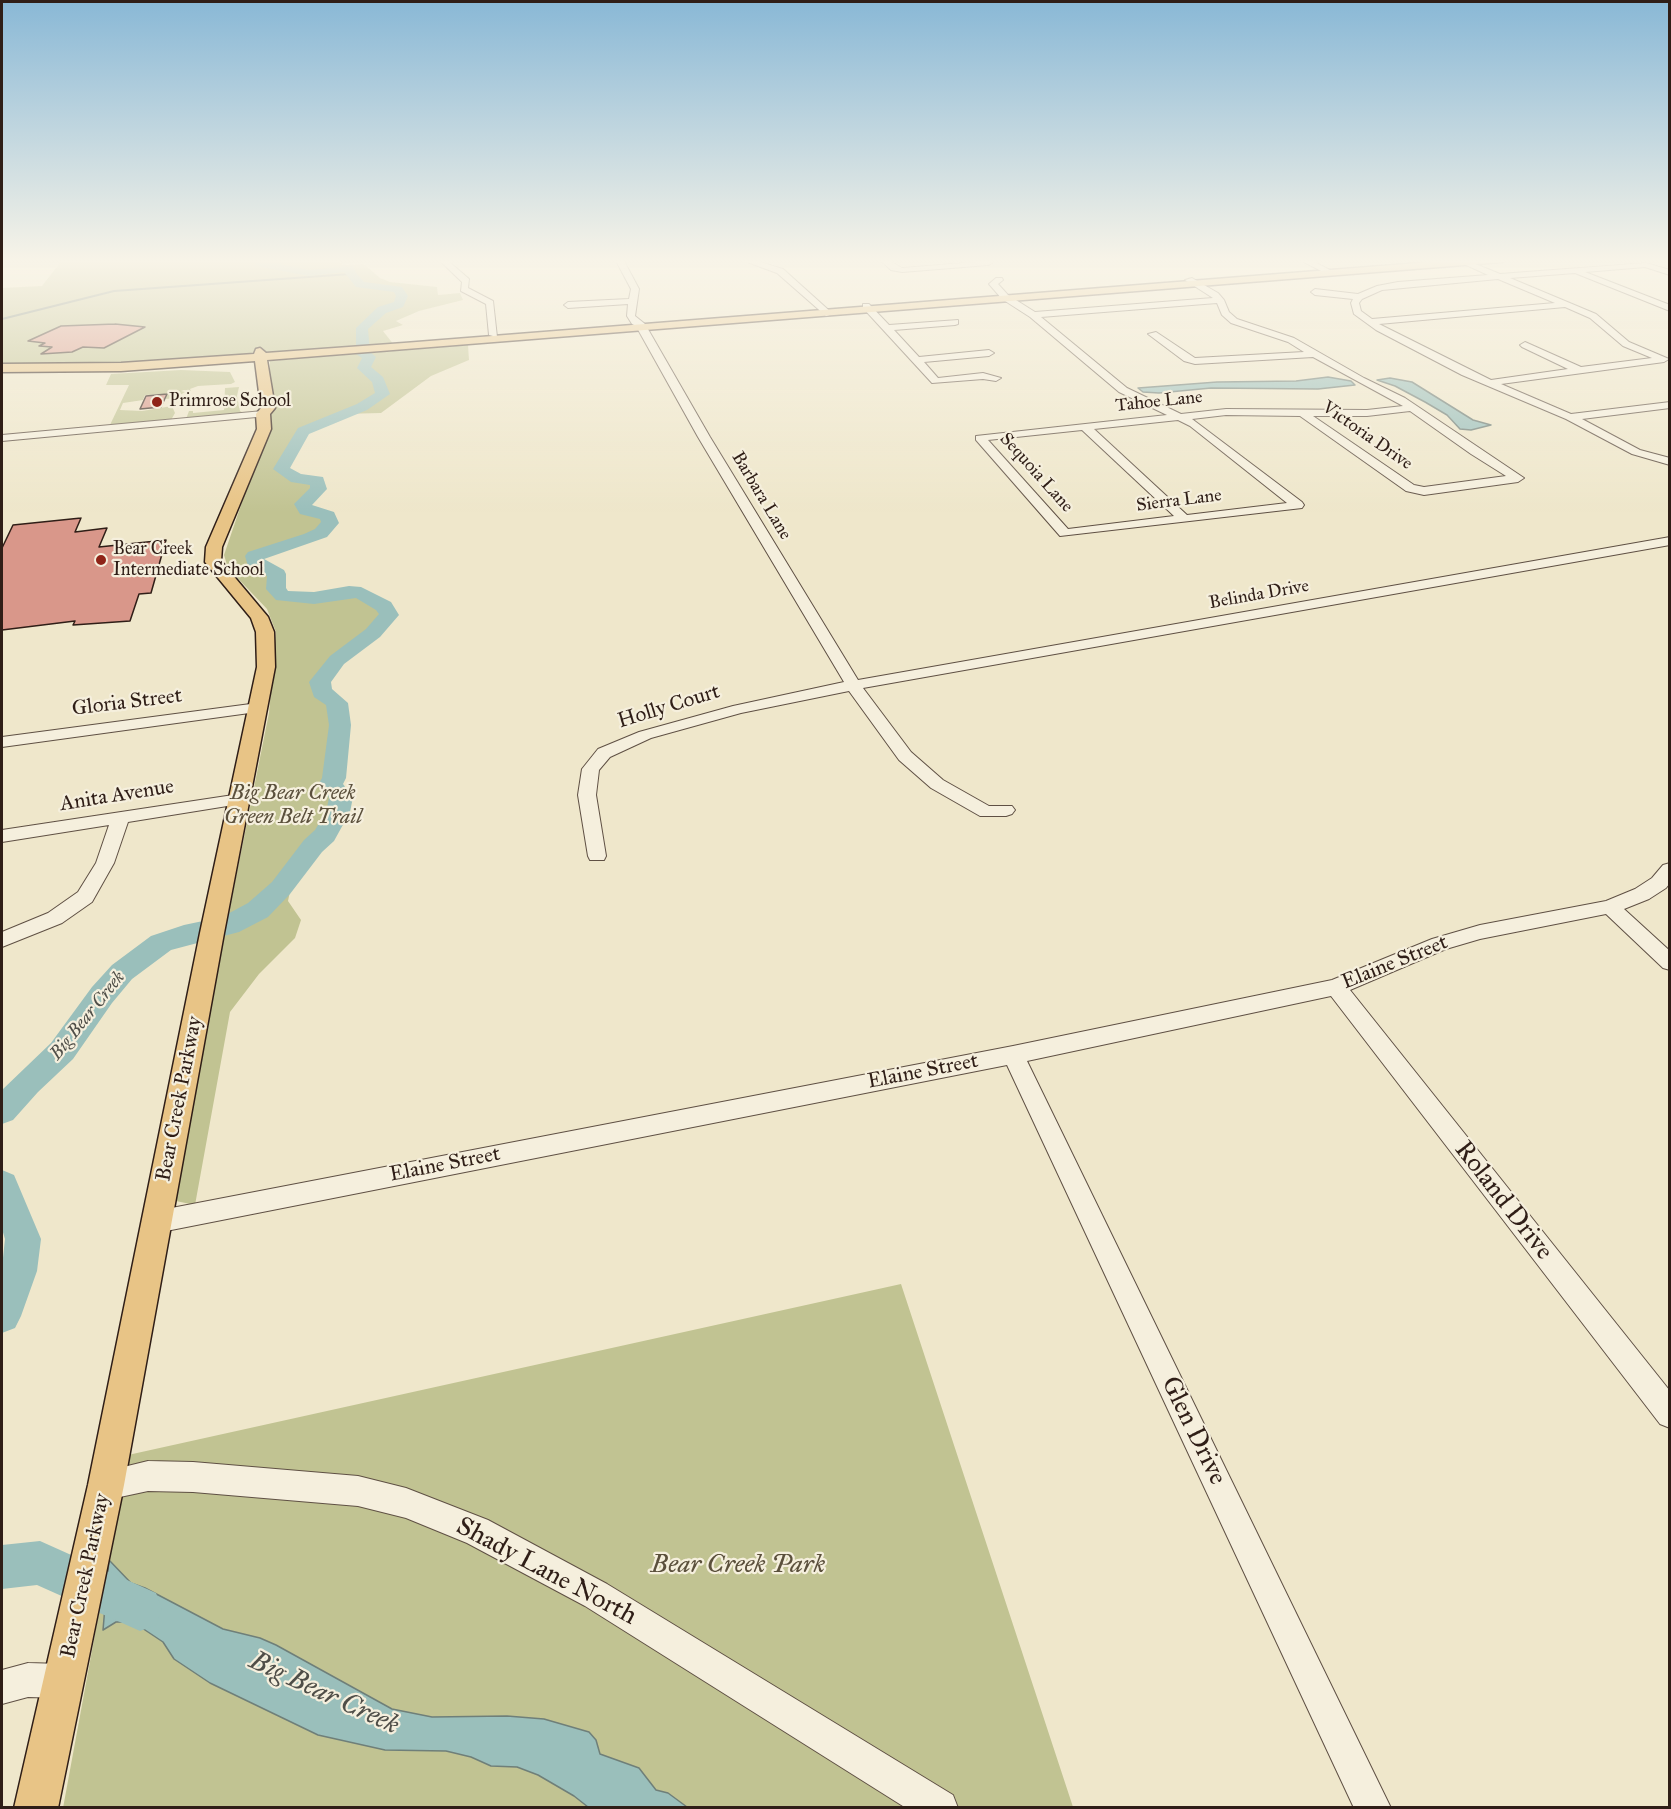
<!DOCTYPE html>
<html>
<head>
<meta charset="utf-8">
<style>
  body { margin:0 }
  #map { position:relative; width:1671px; height:1809px; overflow:hidden; background:#efe7cb; font-family:"IM FELL Great Primer",serif }
  canvas { display:block }
  .frame { position:absolute; inset:0; border:3px solid #2f1e17; pointer-events:none }
</style>
</head>
<body>
<div id="map">
<canvas width="1671" height="1809"></canvas>
<div class="frame"></div>
</div>
<script>
const context = document.querySelector('canvas').getContext('2d');
context.lineJoin = 'round';
function fillPath(path, color) { context.fillStyle = color; context.fill(path, 'evenodd'); }
const poly = rows => new Path2D(rows.map(r => 'M' + r).join(''));
function trace(path, color, width, dash) { context.strokeStyle = color; context.lineWidth = width; context.lineCap = dash ? 'butt' : 'round'; context.setLineDash(dash || []); context.stroke(path); }
function label(font, color, halo, rows, align = 'center') {
  context.font = font + ' "IM FELL Great Primer",serif'; context.lineWidth = 4.5; context.setLineDash([]); context.textBaseline = 'middle'; context.strokeStyle = halo; context.fillStyle = color; for (const [text, x, y, turn = 0] of rows) {
    context.save(); context.translate(x, y); context.rotate((+turn || 0) * Math.PI / 180); context.textAlign = isNaN(turn) ? turn : align; if (halo) context.strokeText(text, 0, 0); context.fillText(text, 0, 0); context.restore();
  }
}
fillPath(poly([
  [63,259,337,259,343,265,364,264,380,278,390,282,437,287,438,295,460,293,463,300,419,311,396,321,403,325,383,331,394,345,166,362,35,366,2,365,2,288,42,286],
  [468,345,469,360,431,376,381,413,342,414,303,431,281,469,297,479,317,480,319,489,303,504,306,510,328,516,330,523,321,533,310,538,254,555,255,562,277,574,276,589,283,596,314,598,349,592,361,593,384,606,389,615,373,633,337,660,320,682,322,692,337,703,340,725,334,778,330,785,341,797,338,812,293,877,288,901,301,920,295,938,259,974,230,1012,195,1205,176,1201,225,932,269,713,276,632,267,609,228,568,224,555,255,464,269,433,270,361],
  [181,370,230,372,235,382,231,384,198,386,190,389,191,391,184,390,181,391,185,392,175,398,166,399,166,394,145,395,143,400,123,403,120,410,142,411,172,406,175,413,171,420,109,427,129,385,106,385,111,374],
  [239,387,237,396,240,411,244,413,186,419,189,411,193,411,193,413,224,410,225,388],
  [901,1284,1073,1807,63,1808,128,1455]
]), '#c1c392');
const water = poly([
  [1328,377,1351,381,1355,385,1318,389,1211,388,1159,393,1143,392,1138,388,1217,382,1296,381,1328,377],
  [1390,378,1412,382,1473,420,1491,425,1471,430,1460,429,1447,415,1425,402,1395,386,1377,380,1390,378],
  [109,1560,131,1583,145,1588,223,1629,260,1638,276,1645,392,1709,432,1717,507,1716,544,1719,589,1732,596,1740,600,1754,639,1768,656,1790,668,1793,687,1807,588,1807,574,1796,538,1775,517,1767,491,1766,471,1757,446,1751,385,1750,318,1735,210,1683,174,1659,163,1642,133,1622,116,1622,103,1630,109,1560]
]);
fillPath(water, '#9abfbb');
trace(water, '#6f7f79', 1.5);
trace(poly([
  [2,319,114,291,350,274]
]), '#6f7f79', 2);
fillPath(poly([
  [273,259,296,259,295,261,280,264,309,270,353,266,356,273,364,282,402,287,408,296,403,307,386,313,368,329,370,352,376,357,371,367,383,377,390,394,367,410,309,434,290,468,301,474,323,477,327,489,312,505,334,512,339,523,327,537,264,559,284,570,286,574,286,588,288,591,314,592,349,586,361,587,391,602,399,615,380,637,344,664,331,682,332,689,348,703,351,725,346,778,343,784,353,797,350,812,334,841,322,852,290,894,268,917,239,932,171,950,132,979,112,1003,73,1059,38,1092,13,1120,2,1124,2,1090,51,1043,92,987,112,965,151,936,184,925,222,917,248,903,272,882,304,840,315,830,326,812,329,798,318,785,322,778,329,725,326,705,314,697,309,682,330,656,366,629,379,614,376,610,356,598,314,604,276,600,266,589,267,576,248,566,245,556,248,552,304,534,315,529,321,522,320,519,300,514,294,504,310,488,310,485,291,482,273,469,298,428,357,404,375,393,372,382,357,368,362,358,356,354,356,328,378,307,394,302,396,296,394,292,356,287,344,272,309,276,261,267,255,264,273,259],
  [2,1170,14,1175,41,1239,37,1271,21,1316,15,1328,2,1333,2,1267,5,1239,2,1229,2,1170],
  [40,1541,156,1593,162,1609,156,1625,140,1631,37,1585,2,1589,2,1545,40,1541]
]), '#9abfbb');
const building = poly([
  [115,324,145,327,104,348,83,347,72,352,41,354,52,347,39,346,45,343,28,341,61,326,115,324],
  [167,394,161,407,140,409,146,396,167,394],
  [81,518,75,532,107,528,99,547,166,540,151,593,139,594,130,621,73,625,75,621,2,630,2,548,13,525,81,518]
]);
fillPath(building, '#d9978a');
trace(building, '#2f1e17', 1.5);
const minor = poly([
  [438,259,446,259,469,279,468,288,493,301,497,337,489,335,486,304,461,291,462,282,438,259],
  [615,259,623,259,639,289,635,316,645,324,710,437,858,680,1670,537,1670,545,863,688,911,752,943,780,989,806,1012,806,1015,810,1012,814,1006,816,980,816,931,788,899,760,849,691,741,713,651,738,610,757,599,770,596,795,606,856,604,860,590,860,588,856,578,795,582,769,598,749,639,732,733,706,844,682,698,437,636,326,632,324,627,316,628,304,568,308,564,305,568,302,629,299,631,289,615,259],
  [739,259,750,259,783,269,833,314,826,316,777,273,739,259],
  [879,259,887,259,902,268,988,261,992,263,988,265,902,272,891,270,879,259],
  [1298,259,1308,259,1334,272,1327,274,1298,259],
  [1453,259,1463,259,1500,274,1646,263,1670,270,1670,275,1645,267,1585,272,1670,305,1670,311,1575,273,1510,278,1596,314,1629,342,1669,359,1664,362,1501,384,1571,414,1670,402,1670,408,1582,419,1640,450,1670,458,1670,465,1632,454,1566,419,1462,375,1376,330,1354,314,1351,303,1353,299,1315,295,1311,292,1315,289,1358,294,1377,286,1398,282,1488,275,1453,259],
  [1498,279,1555,303,1372,319,1361,311,1359,303,1362,299,1382,290,1498,279],
  [1565,307,1590,318,1623,346,1652,358,1581,367,1525,342,1520,345,1522,347,1568,369,1491,380,1379,324,1565,307],
  [996,278,1002,278,1003,280,998,284,1008,295,1035,312,1213,298,1185,280,1192,278,1218,293,1224,300,1229,312,1237,319,1294,338,1364,378,1405,398,1524,478,1518,482,1424,495,1406,491,1300,416,1226,415,1192,419,1302,502,1304,505,1302,508,1060,536,976,440,976,436,1167,415,1119,392,1030,317,1002,299,989,284,996,278],
  [1217,303,1222,315,1231,323,1288,342,1304,352,1195,358,1156,332,1148,334,1184,361,1195,364,1313,357,1403,406,1367,410,1226,409,1181,414,1127,388,1041,317,1217,303],
  [1410,411,1471,454,1506,476,1424,487,1414,485,1313,416,1367,416,1410,411],
  [1178,420,1190,426,1287,503,1187,515,1094,429,1178,420],
  [1082,430,1174,516,1068,529,988,440,1082,430],
  [863,304,869,304,889,325,958,320,958,324,955,325,894,330,919,357,989,350,994,353,989,356,924,362,938,378,983,373,1001,378,996,381,983,379,932,383,863,308,863,304],
  [263,411,267,412,267,416,2,441,2,435,263,411],
  [258,703,264,705,266,708,264,711,2,747,2,737,258,703],
  [240,794,246,795,249,799,246,803,128,822,114,863,92,902,62,923,2,947,2,932,48,913,78,892,96,863,109,825,2,842,2,830,240,794],
  [1670,863,1670,883,1666,888,1649,899,1624,909,1670,951,1670,970,1663,968,1606,914,1480,939,1446,949,1350,990,1670,1391,1670,1428,1660,1424,1331,996,1027,1061,1391,1808,1354,1808,1007,1065,156,1233,147,1230,143,1222,147,1214,156,1211,1013,1046,1332,980,1432,939,1480,925,1606,901,1635,889,1652,878,1663,865,1670,863],
  [148,1461,193,1462,358,1476,406,1488,488,1520,607,1584,953,1795,958,1808,906,1808,585,1606,467,1543,406,1518,358,1506,193,1492,148,1491,106,1500,95,1496,91,1485,95,1474,148,1461],
  [28,1663,62,1664,74,1669,79,1681,74,1693,62,1698,28,1697,2,1704,2,1670,28,1663]
]);
const major = poly([
  [1469,259,1507,259,1502,262,267,360,275,408,270,414,271,429,222,547,221,561,268,617,274,632,275,667,224,933,124,1485,58,1808,14,1808,88,1485,200,933,257,667,256,632,251,618,205,562,206,547,257,429,256,414,261,408,255,361,121,371,2,372,2,364,121,363,254,354,256,349,260,348,266,353,404,343,1469,259]
]);
trace(minor, '#5f5044', 2);
trace(major, '#2f1e17', 3);
fillPath(minor, '#f5efdd');
fillPath(major, '#e8c486');
const sky = context.createLinearGradient(0, 0, 0, 512);
sky.addColorStop(0, '#89b8d6');
sky.addColorStop(0.51, '#f8f4e8');
sky.addColorStop(1, '#f8f4e800');
context.fillStyle = sky;
context.fillRect(0, 0, 1671, 512);
for (const [x, y, r, color] of [
  [157,402,6,"#8f2418"],
  [101,560,6,"#8f2418"]
]) { const dot = new Path2D(); dot.arc(x, y, r, 0, 2 * Math.PI); context.fillStyle = color; context.fill(dot); trace(dot, '#f5efdd', 2); }
label('18px', '#2f1e17', '#f5efdd', [
  ["Primrose School",169,402],
  ["Bear Creek",113,550],
  ["Intermediate School",113,571]
], 'left');
label('18px', '#2f1e17', '#f5efdd', [
  ["Tahoe Lane",1159,402,-6],
  ["Victoria Drive",1367,436,35],
  ["Sequoia Lane",1036,473,48],
  ["Barbara Lane",761,496,59],
  ["Sierra Lane",1179,501,-7],
  ["Belinda Drive",1259,595,-10]
]);
label('italic 18px', '#4f4e48', '#f5efdd', [
  ["Big Bear Creek",88,1016,-51]
]);
label('21px', '#2f1e17', '#f5efdd', [
  ["Gloria Street",127,703,-7],
  ["Holly Court",669,707,-17],
  ["Anita Avenue",117,796,-9],
  ["Elaine Street",1395,963,-22],
  ["Elaine Street",923,1072,-11],
  ["Bear Creek Parkway",180,1099,-79],
  ["Elaine Street",445,1165,-11],
  ["Bear Creek Parkway",86,1576,-78]
]);
label('italic 21px', '#5b503c', '#f5efdd', [
  ["Big Bear Creek",293,794],
  ["Green Belt Trail",293,818]
]);
label('26px', '#2f1e17', '#f5efdd', [
  ["Roland Drive",1503,1201,52],
  ["Glen Drive",1193,1431,64],
  ["Shady Lane North",546,1572,28]
]);
label('italic 26px', '#5b503c', '#f5efdd', [
  ["Bear Creek Park",738,1566]
]);
label('italic 27px', '#4f4e48', '#f5efdd', [
  ["Big Bear Creek",324,1694,25]
]);
</script>
</body>
</html>
